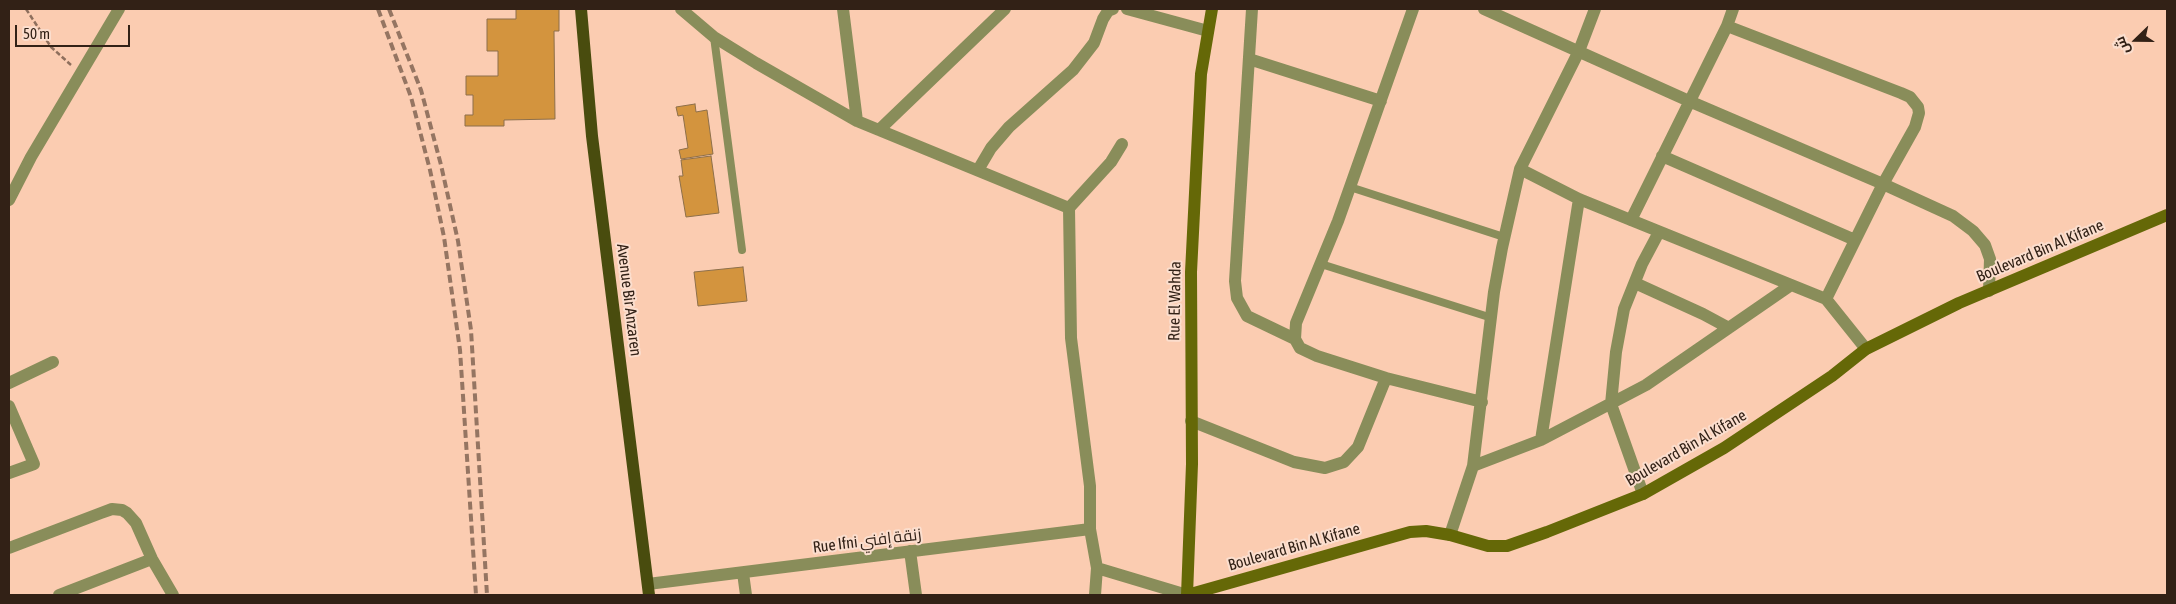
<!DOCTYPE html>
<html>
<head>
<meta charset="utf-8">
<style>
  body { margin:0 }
  #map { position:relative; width:2176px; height:604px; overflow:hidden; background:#fbccb1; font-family:"Asap Condensed",Cairo,sans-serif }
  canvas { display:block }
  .frame { position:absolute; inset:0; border:10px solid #322116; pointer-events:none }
  .north { position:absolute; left:2111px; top:15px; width:50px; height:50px; -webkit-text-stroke:4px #fbdece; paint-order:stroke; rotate:248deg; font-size:14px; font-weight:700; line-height:20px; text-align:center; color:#322116 }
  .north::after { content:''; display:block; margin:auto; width:18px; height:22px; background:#322116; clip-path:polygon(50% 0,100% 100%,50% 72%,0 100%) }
  .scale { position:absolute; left:15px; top:25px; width:115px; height:22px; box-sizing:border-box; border:2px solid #322116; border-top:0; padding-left:6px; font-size:15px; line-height:18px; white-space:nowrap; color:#322116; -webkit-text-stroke:4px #fbdece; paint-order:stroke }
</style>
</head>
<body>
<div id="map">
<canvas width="2176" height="604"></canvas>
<div class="frame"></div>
<div class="north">ش</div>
<div class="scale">50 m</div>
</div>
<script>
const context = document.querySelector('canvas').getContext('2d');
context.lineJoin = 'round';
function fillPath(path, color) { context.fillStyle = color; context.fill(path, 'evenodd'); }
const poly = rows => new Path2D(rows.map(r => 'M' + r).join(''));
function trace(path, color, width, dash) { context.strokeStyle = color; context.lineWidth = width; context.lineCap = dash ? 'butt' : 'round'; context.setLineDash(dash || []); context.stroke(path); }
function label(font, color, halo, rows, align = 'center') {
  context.font = font + ' "Asap Condensed",Cairo,sans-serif'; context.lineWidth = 4; context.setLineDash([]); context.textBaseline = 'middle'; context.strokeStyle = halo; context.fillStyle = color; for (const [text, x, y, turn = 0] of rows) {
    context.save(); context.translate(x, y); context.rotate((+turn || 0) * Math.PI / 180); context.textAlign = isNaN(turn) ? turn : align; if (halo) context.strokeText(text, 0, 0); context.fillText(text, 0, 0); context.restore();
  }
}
const building = poly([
  [516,9,559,9,559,31,554,31,555,119,504,120,504,126,465,126,465,115,473,115,473,95,466,95,466,76,498,76,498,51,487,51,487,19,516,19,516,9],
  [695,104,696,112,707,110,713,154,681,159,679,150,688,148,683,115,678,116,676,107,695,104],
  [711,156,719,213,686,217,679,176,683,176,681,160,711,156],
  [743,267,747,301,698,306,694,272,743,267]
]);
fillPath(building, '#d3943e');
trace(building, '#8d6f4a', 1);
trace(poly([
  [26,9,51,47,71,65]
]), '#8e6f5d', 2.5, [5, 2.5]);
trace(poly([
  [714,37,742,250],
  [1350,187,1504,237],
  [1321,264,1492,318]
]), '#898d5a', 8);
trace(poly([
  [681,9,714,37,756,63,857,121,1069,208],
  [843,9,857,121],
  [1127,9,1208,31],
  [1252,9,1235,281,1237,298,1247,316,1295,339],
  [1413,9,1338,221,1296,323,1295,339,1300,348,1317,356,1386,378,1482,402],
  [1484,9,1689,101,1883,184,1953,216,1973,231,1985,245,1990,259,1989,291],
  [1727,26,1901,93,1910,97,1918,107,1919,113,1915,127,1883,184,1826,299],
  [1249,59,1381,101],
  [879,130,1005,9],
  [1662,156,1855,240],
  [1520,169,1579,199,1826,299,1866,349],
  [978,170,991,148,1009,127,1073,70,1094,43,1103,19,1108,11,1113,9],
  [9,200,31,157,119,9],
  [1631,220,1727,26,1733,9],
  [1635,283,1703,314,1729,328],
  [9,383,53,362],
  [9,406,34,464,9,473],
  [1191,421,1294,462,1325,468,1344,462,1358,447,1386,378],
  [1541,440,1579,199],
  [1473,466,1541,440,1646,385,1791,285],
  [1643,494,1611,404,1616,352,1624,309,1642,264,1659,232],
  [1450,535,1473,466,1494,292,1502,248,1520,169,1579,51,1595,9],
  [9,548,101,513,112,509,122,510,127,513,136,523,152,559,173,595],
  [910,551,916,595],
  [1097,568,1187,595],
  [743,573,746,595],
  [648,584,1090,529],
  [59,595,152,559],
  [1095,595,1097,568,1090,529,1090,486,1071,338,1069,208,1111,162,1122,144]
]), '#898d5a', 12);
trace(poly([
  [1187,595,1410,532,1426,531,1450,535,1488,546,1507,546,1547,532,1643,494,1724,448,1832,376,1866,349,1959,303,2167,215],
  [1187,595,1192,464,1191,272,1201,74,1212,9]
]), '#656807', 12);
trace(poly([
  [581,9,592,136,649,595]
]), '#494c0e', 12);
trace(poly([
  [378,9,411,97,430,170,444,237,460,350,476,595],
  [389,9,421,90,441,165,458,241,471,330,487,595]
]), '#957562', 4, [8, 4]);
label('16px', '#322116', '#fbdece', [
  ["Boulevard Bin Al Kifane",2040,251,-23],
  ["Avenue Bir Anzaren",629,300,83],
  ["Rue El Wahda",1175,301,-89],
  ["Boulevard Bin Al Kifane",1686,448,-30],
  ["Rue Ifni زنقة إفني",867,541,-7],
  ["Boulevard Bin Al Kifane",1294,547,-16]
]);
</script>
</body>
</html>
